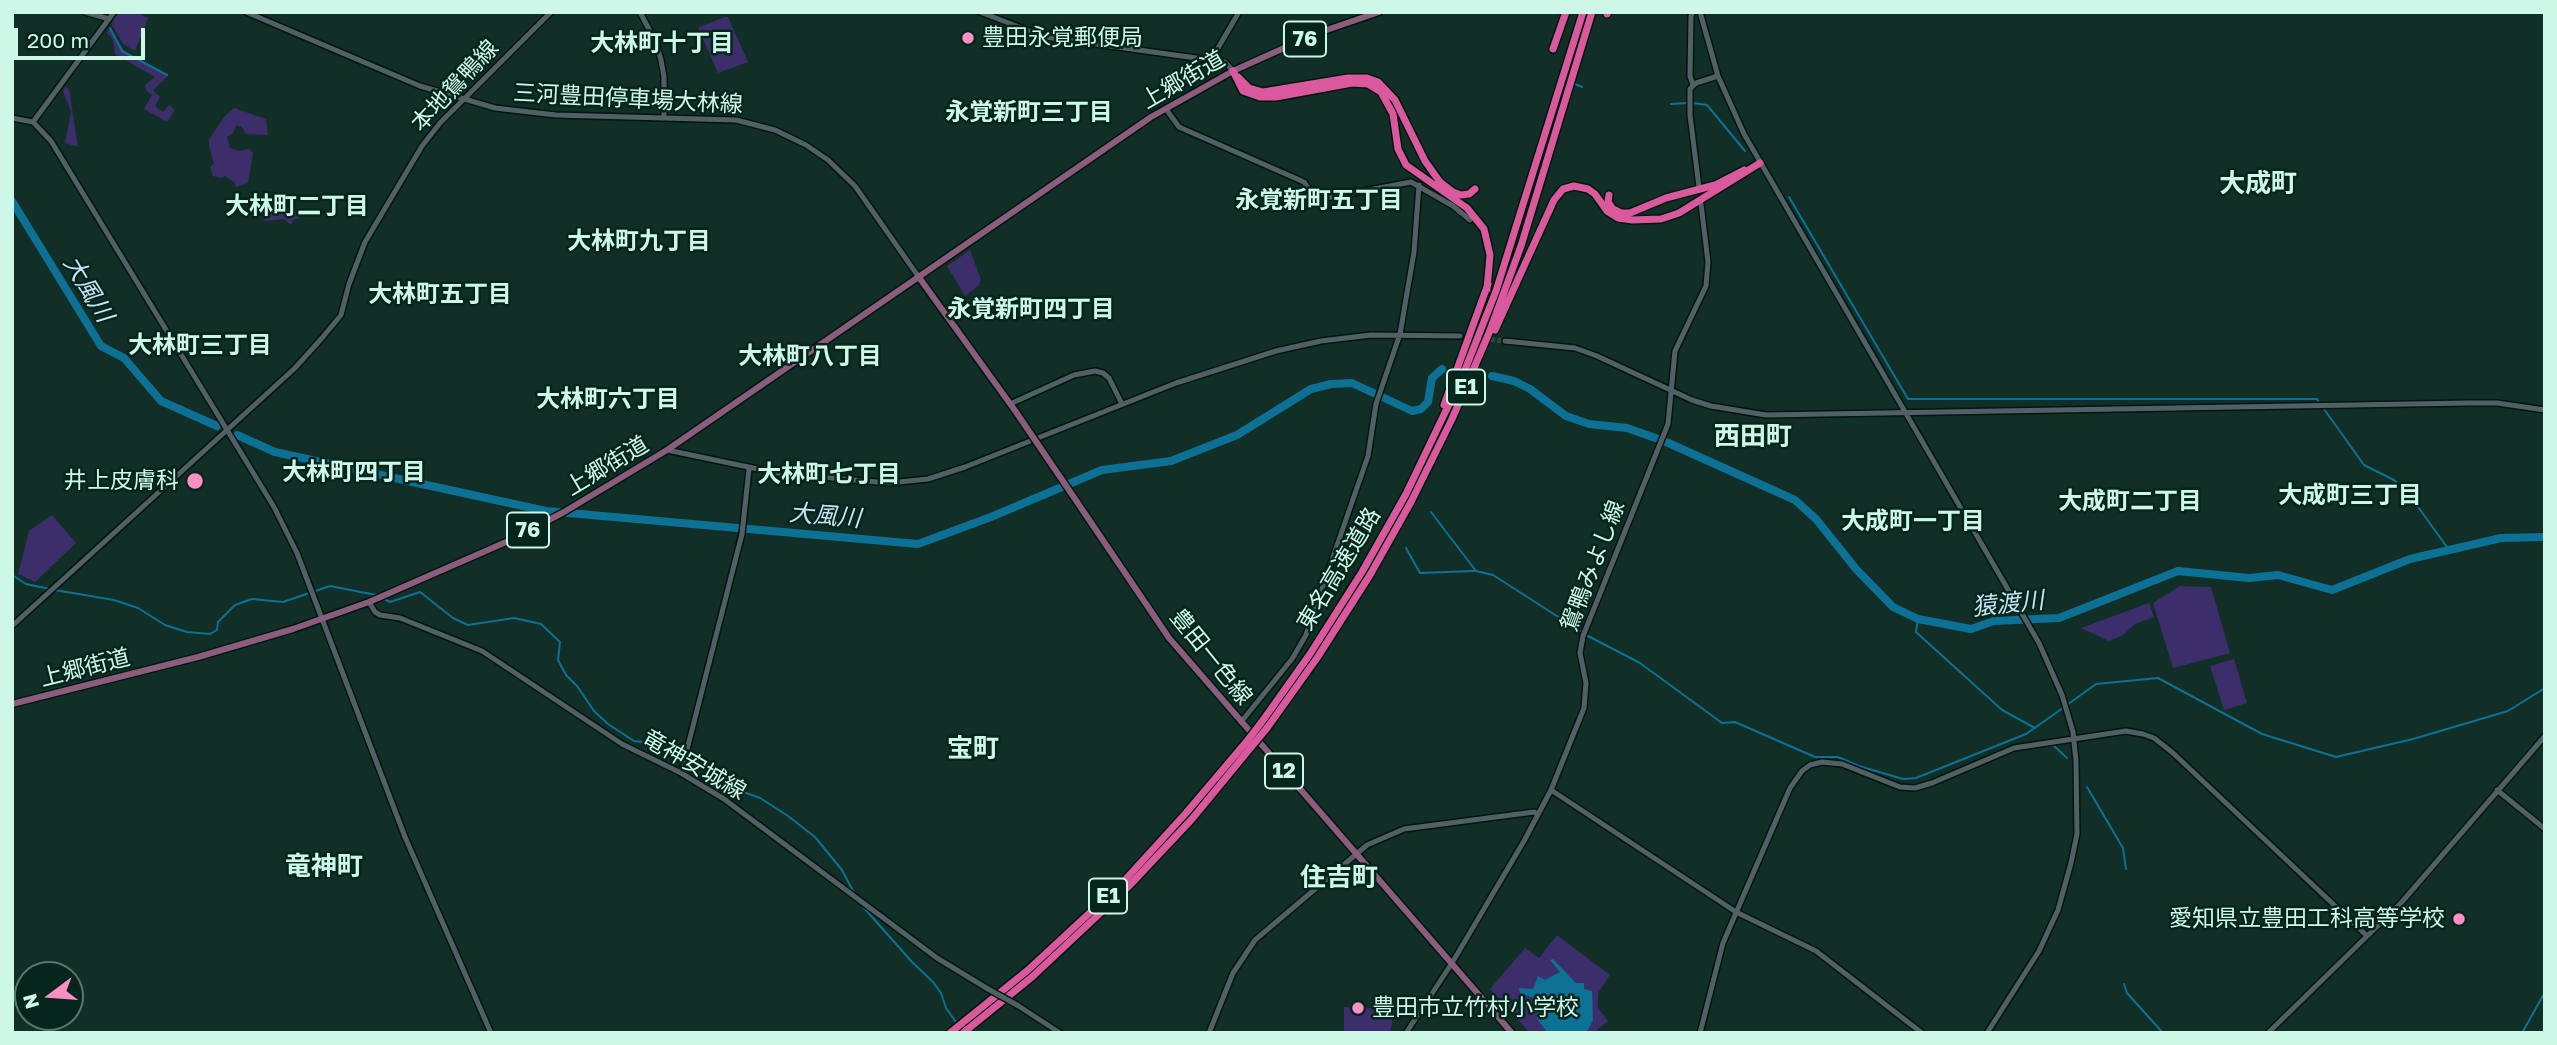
<!DOCTYPE html>
<html>
<head>
<meta charset="utf-8">
<style>
  body { margin:0 }
  #map { position:relative; width:2557px; height:1045px; overflow:hidden; background:#112f26; font-family:"Golos Text",sans-serif }
  canvas { display:block }
  .frame { position:absolute; inset:0; border:14px solid #cdf8e8; pointer-events:none }
  .north { position:absolute; left:14px; top:961px; width:70px; height:70px; box-sizing:border-box; background:#06251c; border:2px solid #56796e; border-radius:50%; rotate:254deg; font-size:19px; font-weight:700; line-height:28px; text-align:center; color:#cdf8e8 }
  .north::after { content:''; display:block; margin:auto; width:24px; height:32px; background:#fc8fc3; clip-path:polygon(50% 0,100% 100%,50% 72%,0 100%) }
  .scale { position:absolute; left:14px; top:28px; width:131px; height:32px; box-sizing:border-box; border:4px solid #cdf8e8; border-top:0; padding-left:9px; font-size:21px; line-height:24px; white-space:nowrap; color:#cdf8e8; -webkit-text-stroke:5px #06251c; paint-order:stroke }
</style>
</head>
<body>
<div id="map">
<canvas width="2557" height="1045"></canvas>
<div class="frame"></div>
<div class="north">N</div>
<div class="scale">200 m</div>
</div>
<script>
const context = document.querySelector('canvas').getContext('2d');
context.lineJoin = 'round';
function fillPath(path, color) { context.fillStyle = color; context.fill(path, 'evenodd'); }
const poly = rows => new Path2D(rows.map(r => 'M' + r).join(''));
function trace(path, color, width, dash) { context.strokeStyle = color; context.lineWidth = width; context.lineCap = dash ? 'butt' : 'round'; context.setLineDash(dash || []); context.stroke(path); }
function label(font, color, halo, rows, align = 'center') {
  context.font = font + ' "Golos Text","Noto Sans JP",sans-serif'; context.lineWidth = 5; context.setLineDash([]); context.textBaseline = 'middle'; context.strokeStyle = halo; context.fillStyle = color; for (const [text, x, y, turn = 0] of rows) {
    context.save(); context.translate(x, y); context.rotate((+turn || 0) * Math.PI / 180); context.textAlign = isNaN(turn) ? turn : align; if (halo) context.strokeText(text, 0, 0); context.fillText(text, 0, 0); context.restore();
  }
}
fillPath(poly([
  [119,12,135,12,148,18,135,51,123,44,112,25,113,20],
  [725,17,728,17,748,62,718,73,699,30,699,27],
  [110,27,124,51,169,75,153,90,160,97,155,106,163,112,169,105,175,110,167,122,144,109,152,95,147,91,145,85,155,77,115,54,113,40,107,33],
  [65,86,69,89,78,147,65,143,71,112,63,91],
  [234,108,266,119,268,135,246,134,241,126,236,126,233,133,227,137,230,148,239,151,249,149,253,153,248,183,236,187,234,182,225,176,222,178,213,176,210,167,214,164,209,146,209,139,225,116],
  [271,207,300,213,299,218,293,220,291,225,284,219,265,221,267,208],
  [970,250,981,280,978,286,965,296,947,266],
  [52,515,76,543,35,582,18,574,29,531],
  [2180,586,2211,587,2230,653,2173,668,2153,603],
  [2149,603,2154,617,2135,624,2123,635,2109,641,2081,628],
  [2234,659,2247,703,2224,710,2210,666],
  [1557,935,1610,975,1598,993,1598,1008,1608,1021,1593,1033,1530,1033,1490,989,1525,948,1539,958],
  [1344,1007,1383,1009,1393,1019,1390,1033,1344,1033]
]), '#3c2e6b');
fillPath(poly([
  [1553,959,1576,983,1584,983,1584,989,1592,991,1593,1020,1588,1030,1584,1033,1548,1033,1537,1019,1536,999,1520,993,1519,988,1533,989,1538,976,1545,980,1560,972,1550,960]
]), '#0d7196');
trace(poly([
  [110,28,122,51,167,75],
  [1575,84,1582,87],
  [1693,103,1707,105,1745,151],
  [1671,104,1687,103],
  [1789,197,1908,399,2317,399,2320,404],
  [2324,409,2364,465,2394,480,2416,504,2449,550],
  [1431,512,1476,571,1493,575,1588,636,1640,663,1722,723,1735,722,1815,757,1838,757,1859,766,1903,779,1916,778,2026,734,2063,708],
  [1406,548,1420,573,1474,571],
  [12,575,26,584,50,589],
  [55,590,114,600,138,608,165,625,187,632,210,634,217,630,218,622,235,605,252,599,283,602,330,586,376,595],
  [384,599,390,602,420,592,453,618,468,625,514,618,541,624,560,642,558,660,566,675,577,686,594,711,608,724,634,741,668,745,684,753,705,767,719,783,760,798,788,816,815,837,842,870,855,895],
  [1918,619,1916,632,2002,710,2035,728],
  [2067,705,2096,684,2158,678,2262,734,2336,757,2413,739,2508,711,2545,688],
  [2053,745,2067,758],
  [2087,787,2123,848,2126,869],
  [857,900,912,962,933,982,941,993,946,1008,958,1025],
  [2124,984,2127,993,2163,1033],
  [2522,1033,2545,992]
]), '#0d7196', 2);
trace(poly([
  [12,201,101,346,124,358,161,401,217,426],
  [1492,376,1514,381,1530,389,1566,416,1589,424,1627,428,1664,441,1795,500,1816,519,1856,569,1893,607,1918,619,1971,629,1994,621,2059,618,2178,571,2249,578,2278,575,2332,590,2410,559,2501,538,2545,537],
  [237,435,275,452,546,511,918,544,991,517,1102,470,1171,461,1237,435,1311,389,1331,384,1352,383,1412,411,1421,409,1428,402,1432,378,1442,369]
]), '#0d7196', 8);
trace(poly([
  [1460,336,1505,341]
]), '#2d4d43', 5, [5, 2.5]);
const secondary = poly([
  [85,12,109,19],
  [246,12,420,86,495,108,556,115,736,120,775,130,806,145,828,160,855,186,918,276],
  [640,12,656,43,661,60,664,77,664,116],
  [980,12,1045,37,1225,62,1233,71],
  [1700,12,1718,76,1744,134,2039,643,2062,695,2073,732,2076,761,2077,834,2071,863,2058,910,2039,951,1987,1033],
  [1211,60,1239,12],
  [1693,85,1690,76,1691,16,1693,12],
  [1166,109,1179,127,1304,182,1316,200,1411,182,1453,206,1470,220],
  [12,118,33,122,51,141,274,507,297,553,405,837,491,1033],
  [33,122,114,12],
  [1699,187,1690,115,1690,89,1696,83,1718,76],
  [1505,341,1575,348,1597,356,1692,400,1711,406,1766,415,2468,403,2497,403,2545,410],
  [1010,404,1074,375,1095,371,1103,373,1109,378,1122,404],
  [667,450,777,473,889,483,928,479,965,467,1176,383,1276,351,1321,341,1371,335,1460,336],
  [369,602,375,612,380,615,400,618,482,651,622,744,681,773,724,799,937,958,988,989],
  [12,626,295,368,322,338,341,315,349,284,365,242,422,146,440,123,551,12],
  [1241,722,1292,659,1306,635,1368,456,1376,404,1400,334,1414,252,1419,185],
  [681,773,742,534,749,469],
  [1551,790,1736,912,1816,951,1922,1033],
  [2497,790,2545,829],
  [1017,1005,1060,1033],
  [1209,1033,1233,973,1255,940,1367,845,1404,829,1534,812,1538,814],
  [1406,1033,1452,963,1524,841,1551,790,1584,708,1586,683,1580,653,1583,636,1668,424,1675,351,1706,286,1708,262,1701,204],
  [1700,1033,1723,943,1790,788,1802,771,1810,765,1822,762,1842,764,1900,787,1915,788,1932,783,2014,748,2126,731,2143,734,2154,738,2173,753,2367,936],
  [2268,1033,2401,903,2545,736]
]);
const primary = poly([
  [918,276,1016,412],
  [1073,496,1169,638,1512,1033],
  [12,704,198,657,293,629,369,602,513,539,564,512,667,450,1151,117,1233,71,1315,34,1379,12]
]);
const highway = poly([
  [1607,14,1607,12],
  [1553,49,1566,12],
  [1233,71,1243,91,1260,97,1276,97,1352,83,1368,84,1381,92,1393,114,1398,149,1406,165,1467,208,1484,229,1490,255,1487,289],
  [1238,77,1249,88,1263,92,1348,78,1367,78,1378,82,1395,100,1425,161,1440,182,1453,192,1461,195,1469,194,1475,189],
  [1609,195,1608,202,1613,209,1621,213,1630,213,1666,198,1715,185,1744,170],
  [1495,330,1554,200,1563,189,1574,186,1588,189,1595,194,1607,211,1618,218,1632,220,1661,219,1679,213,1760,163],
  [1444,405,1488,284],
  [1261,723,1310,654,1362,572,1406,494,1463,375,1496,291,1583,12],
  [1267,728,1317,658,1370,575,1411,502,1452,419,1489,333,1521,246,1592,12],
  [950,1033,1028,970,1124,881,1186,813,1247,741],
  [963,1033,1032,977,1128,887,1192,819,1252,746]
]);
trace(secondary, '#00160f', 8);
trace(primary, '#00160f', 9);
trace(highway, '#00160f', 10);
trace(secondary, '#526066', 5);
trace(primary, '#8c5c7d', 6);
trace(highway, '#da589c', 7);
const secondaryBridge = poly([
  [988,989,1017,1005]
]);
const primaryBridge = poly([
  [1016,412,1073,496]
]);
const highwayBridge = poly([
  [1247,741,1261,723],
  [1252,746,1267,728]
]);
trace(secondaryBridge, '#00160f', 8, []);
trace(primaryBridge, '#00160f', 9, []);
trace(highwayBridge, '#00160f', 10, []);
trace(secondaryBridge, '#526066', 5);
trace(primaryBridge, '#8c5c7d', 6);
trace(highwayBridge, '#da589c', 7);
for (const [x, y, r, color] of [
  [968,38,7,"#fc8fc3"],
  [195,481,9,"#fc8fc3"],
  [2459,919,7,"#fc8fc3"],
  [1358,1008,7,"#fc8fc3"]
]) { const dot = new Path2D(); dot.arc(x, y, r, 0, 2 * Math.PI); context.fillStyle = color; context.fill(dot); trace(dot, '#06251c', 2.5); }
for (const [x, y, w] of [
  [1305,39,42],
  [1466,387,38],
  [528,530,42],
  [1284,771,38],
  [1108,896,38]
]) { const box = new Path2D(); box.roundRect(x - w / 2, y - 17.5, w, 35, 5); context.fillStyle = '#06251c'; context.fill(box); trace(box, '#cdf8e8', 2); }
label('bold 21px', '#cdf8e8', null, [
  ["76",1305,39],
  ["E1",1466,387],
  ["76",528,530],
  ["12",1284,771],
  ["E1",1108,896]
]);
label('23px', '#cdf8e8', '#06251c', [
  ["豊田永覚郵便局",982,38],
  ["井上皮膚科",179,481,"right"],
  ["愛知県立豊田工科高等学校",2445,919,"right"],
  ["豊田市立竹村小学校",1372,1008]
], 'left');
label('23px', '#cdf8e8', '#06251c', [
  ["上郷街道",1183,80,-30],
  ["本地鴛鴨線",455,86,-47],
  ["三河豊田停車場大林線",628,99,3],
  ["上郷街道",607,466,-31],
  ["鴛鴨みよし線",1593,566,-69],
  ["東名高速道路",1339,569,-59],
  ["豊田一色線",1211,657,51],
  ["上郷街道",85,668,-14],
  ["竜神安城線",694,765,30]
]);
label('bold 24px', '#cdf8e8', '#06251c', [
  ["大林町十丁目",662,43],
  ["永覚新町三丁目",1029,112],
  ["永覚新町五丁目",1319,200],
  ["大林町二丁目",297,206],
  ["大林町九丁目",639,241],
  ["大林町五丁目",440,294],
  ["永覚新町四丁目",1031,309],
  ["大林町三丁目",200,345],
  ["大林町八丁目",810,356],
  ["大林町六丁目",608,399],
  ["大林町四丁目",354,472],
  ["大林町七丁目",829,474],
  ["大成町三丁目",2350,495],
  ["大成町二丁目",2130,501],
  ["大成町一丁目",1913,521]
]);
label('italic 24px', '#c5e4f4', '#06251c', [
  ["大風川",88,289,59],
  ["大風川",825,516,5],
  ["猿渡川",2008,604,-6]
]);
label('bold 26px', '#cdf8e8', '#06251c', [
  ["大成町",2258,184],
  ["西田町",1753,437],
  ["宝町",973,749],
  ["竜神町",324,867],
  ["住吉町",1339,878]
]);
</script>
</body>
</html>
